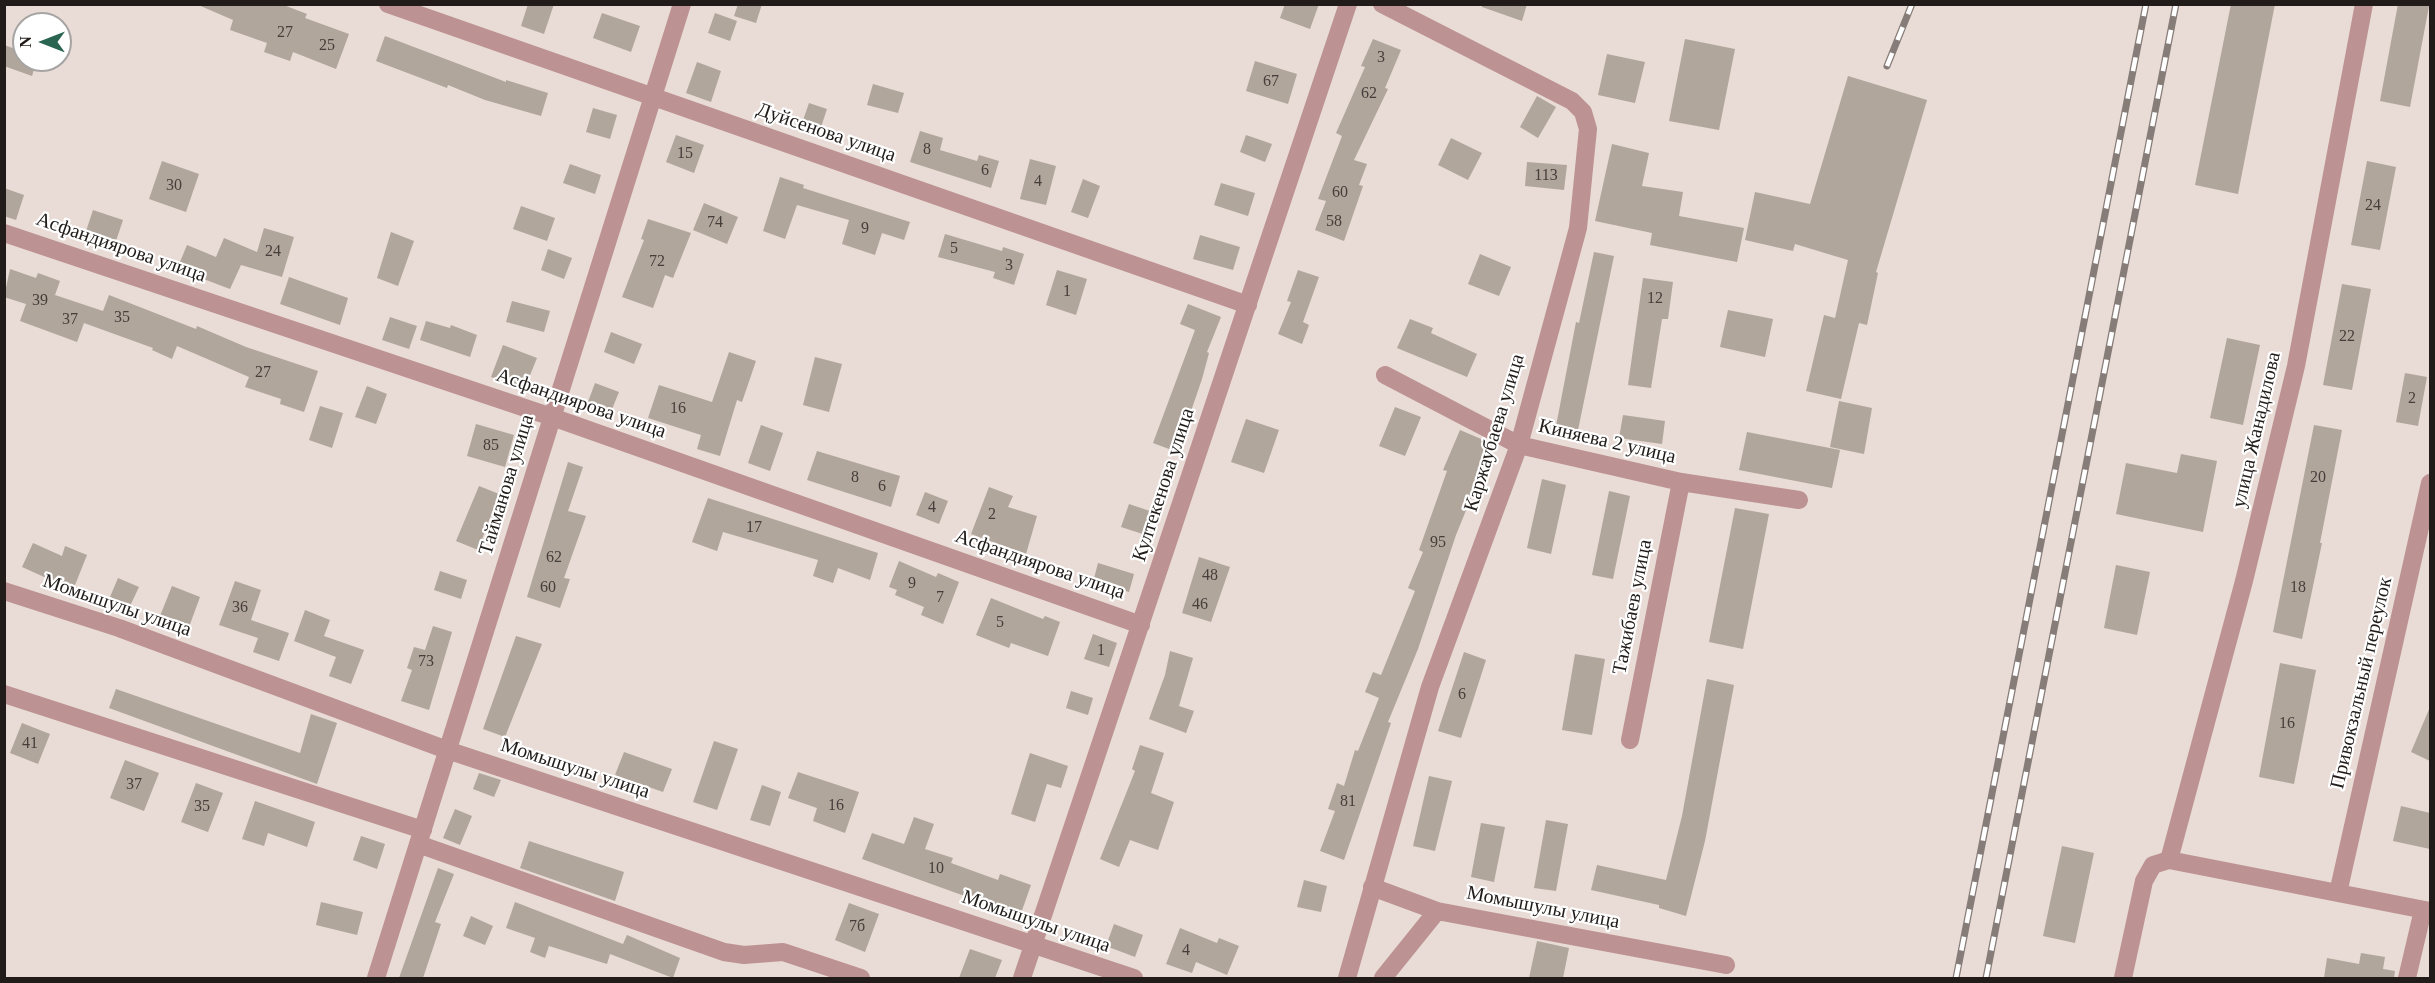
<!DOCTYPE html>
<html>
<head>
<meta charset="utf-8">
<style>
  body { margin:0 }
  #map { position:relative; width:2435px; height:983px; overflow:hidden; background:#e9dbd5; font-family:Georgia,serif }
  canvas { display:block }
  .frame { position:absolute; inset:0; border:6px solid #211c1a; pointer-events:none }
  .north { position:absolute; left:12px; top:12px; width:60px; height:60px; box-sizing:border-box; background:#fff; border:2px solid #a6a4a3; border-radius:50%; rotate:270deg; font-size:16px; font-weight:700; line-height:24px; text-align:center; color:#211c1a }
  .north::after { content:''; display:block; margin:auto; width:21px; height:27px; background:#296550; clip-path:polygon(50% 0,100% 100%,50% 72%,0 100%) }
</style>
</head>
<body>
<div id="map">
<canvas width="2435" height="983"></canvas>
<div class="frame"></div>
<div class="north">N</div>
</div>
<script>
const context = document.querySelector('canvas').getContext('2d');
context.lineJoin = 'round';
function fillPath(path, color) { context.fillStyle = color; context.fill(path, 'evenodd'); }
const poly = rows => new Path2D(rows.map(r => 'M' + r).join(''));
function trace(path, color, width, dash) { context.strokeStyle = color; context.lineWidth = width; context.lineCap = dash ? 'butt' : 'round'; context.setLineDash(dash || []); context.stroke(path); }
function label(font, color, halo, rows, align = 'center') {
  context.font = font + ' Georgia,serif'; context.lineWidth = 4.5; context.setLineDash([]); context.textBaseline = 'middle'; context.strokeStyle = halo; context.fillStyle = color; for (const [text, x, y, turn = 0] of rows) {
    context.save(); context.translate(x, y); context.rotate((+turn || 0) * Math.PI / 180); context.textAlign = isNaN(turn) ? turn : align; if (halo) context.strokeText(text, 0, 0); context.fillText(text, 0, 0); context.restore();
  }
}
fillPath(poly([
  [196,4,281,4,307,14,305,18,349,34,336,69,293,52,290,61,264,52,267,43,230,30,233,20],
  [528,4,554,4,544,34,521,26],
  [738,4,762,4,756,23,734,16],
  [1285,4,1319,4,1310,29,1280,18],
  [1482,4,1527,4,1522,21,1482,7],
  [2231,4,2275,4,2238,194,2195,185],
  [2398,4,2429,6,2410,107,2380,101],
  [602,13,640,26,631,52,593,38],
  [715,13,737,21,730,41,708,33],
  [385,36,506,82,506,80,548,93,541,116,485,100,448,85,447,88,376,61],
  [1373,39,1401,50,1385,88,1388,89,1354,160,1367,164,1359,185,1363,186,1344,241,1315,230,1326,201,1318,199,1342,136,1336,133,1365,67,1361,66],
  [1685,39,1735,49,1719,130,1669,121],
  [4,45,24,52,24,60,37,60,32,76,4,66],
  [1607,54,1645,62,1635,103,1598,95],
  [1255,61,1297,74,1288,104,1246,91],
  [697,62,721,71,711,102,686,93],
  [1848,76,1927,100,1876,272,1878,273,1867,325,1859,323,1841,399,1806,391,1824,315,1835,318,1848,260,1795,244,1793,251,1745,240,1755,192,1810,204],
  [873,84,904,93,898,113,867,105],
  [1537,96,1556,107,1538,138,1520,127],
  [809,103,827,109,819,133,801,126],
  [593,108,617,115,610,139,586,132],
  [920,131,943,138,940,150,977,161,979,155,999,161,991,188,910,162],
  [676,135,704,145,694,173,666,162],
  [1246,135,1272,144,1265,162,1240,152],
  [1451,138,1482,153,1468,180,1438,165],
  [1612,144,1649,153,1642,186,1683,192,1679,216,1744,228,1737,262,1650,245,1652,233,1595,221],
  [1030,159,1056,166,1046,205,1020,199],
  [162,161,199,174,186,212,149,199],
  [2367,161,2396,167,2380,250,2351,245],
  [1527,162,1567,165,1564,190,1525,186],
  [570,164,601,175,595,194,563,183],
  [780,177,804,185,803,188,910,222,904,240,882,233,875,255,842,244,849,220,797,205,785,239,763,231],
  [1083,179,1100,186,1088,218,1071,212],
  [1221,183,1255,193,1248,216,1214,205],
  [4,188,24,195,16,220,4,216],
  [704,203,738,217,727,244,693,230],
  [521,206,555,218,547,241,513,229],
  [93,210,123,220,113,250,83,240],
  [648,219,691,233,673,278,665,275,653,308,622,297,644,240,641,239],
  [264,228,294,237,282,277,241,265,230,289,177,269,187,245,216,257,224,238,257,252],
  [391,232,414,241,398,286,377,278],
  [945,234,1002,251,1003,247,1024,254,1014,285,993,278,995,272,938,257],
  [1200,235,1240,247,1233,270,1193,259],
  [548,249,572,258,564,279,541,270],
  [1594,252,1614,256,1578,430,1556,426,1576,322,1579,323],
  [1480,254,1511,267,1499,296,1468,284],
  [10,269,36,278,38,273,60,281,55,295,103,311,109,295,196,329,197,326,246,347,318,371,304,412,280,404,281,399,245,387,249,377,177,346,172,359,152,350,153,348,84,323,77,342,20,321,26,304,4,297],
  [1057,270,1087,279,1076,315,1046,305],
  [1298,270,1319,277,1303,322,1309,325,1302,344,1278,334,1291,302,1287,301],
  [289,277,348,298,340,325,280,304],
  [1643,278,1673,282,1668,319,1662,319,1651,388,1628,385],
  [2342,284,2371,289,2352,390,2323,385],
  [512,301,550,311,544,332,506,322],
  [1188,304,1221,317,1207,352,1209,353,1202,379,1177,452,1153,443,1195,330,1180,324],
  [1728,310,1773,319,1765,357,1720,347],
  [390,317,417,326,409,349,382,340],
  [1410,319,1433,328,1431,333,1477,354,1467,377,1397,348],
  [426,321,450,328,451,325,477,335,470,357,420,340],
  [611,332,642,344,634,364,604,352],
  [2227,338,2260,345,2243,425,2210,418],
  [503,345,537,358,524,390,491,377],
  [729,352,756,361,742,402,737,400,720,456,697,449,701,435,648,418,659,385,712,402],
  [815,357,842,364,829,412,803,405],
  [2405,373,2427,377,2418,426,2396,422],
  [595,383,619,392,608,419,585,410],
  [367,386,387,394,376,424,355,417],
  [1839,401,1872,408,1864,454,1830,447],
  [320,406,343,413,332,448,309,440],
  [1395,407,1421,417,1405,456,1379,446],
  [1623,415,1665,421,1662,444,1619,438],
  [1246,419,1279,430,1264,473,1231,462],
  [476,424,514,435,505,467,467,456],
  [761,425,783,433,770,471,748,463],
  [2314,425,2342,430,2320,543,2322,543,2302,639,2273,632],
  [1460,430,1493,444,1456,535,1418,649,1388,722,1391,723,1344,860,1320,851,1335,811,1328,809,1337,783,1344,786,1355,750,1358,751,1379,698,1365,692,1373,672,1381,675,1415,591,1408,588,1423,552,1419,550,1447,471,1443,470],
  [1747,432,1840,450,1832,488,1739,470],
  [817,451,900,476,891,507,807,480],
  [2181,454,2217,461,2203,532,2116,514,2126,463,2177,473],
  [568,462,583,467,568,511,586,516,564,578,570,579,560,608,527,597],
  [1542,479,1566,485,1551,554,1527,548],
  [479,486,499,494,478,550,456,541],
  [989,487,1013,496,1008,507,1037,516,1026,554,971,534],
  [1609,491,1630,496,1613,579,1592,575],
  [925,492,948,501,939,524,916,515],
  [708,498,878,553,870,580,838,568,833,583,813,576,818,560,723,532,717,551,692,542],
  [1129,504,1156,513,1149,536,1121,527],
  [1735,508,1769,514,1743,649,1709,642],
  [33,543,62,556,65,546,87,555,73,590,22,567],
  [1199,557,1230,567,1211,622,1182,613],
  [899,561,936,577,938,573,959,582,943,624,921,615,924,607,895,595,897,590,889,587],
  [1098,563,1134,574,1129,592,1093,582],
  [2116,565,2150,572,2137,635,2104,628],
  [440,571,467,580,461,599,434,590],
  [118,578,139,587,130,606,110,597],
  [235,581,261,590,251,620,289,633,279,661,253,652,258,638,219,625],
  [172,586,200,597,189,627,160,616],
  [991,598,1043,619,1045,616,1060,622,1048,656,1011,643,1009,648,976,635],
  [305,610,330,620,324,636,364,650,351,684,329,676,336,657,294,641],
  [433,626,452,632,429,710,401,701,412,670,407,668,414,647,425,650],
  [1093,634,1117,643,1109,667,1084,659],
  [516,636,542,644,505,737,483,729],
  [1170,651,1193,658,1179,706,1194,711,1186,733,1149,719,1165,675],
  [1464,652,1486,660,1461,738,1438,731],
  [1575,654,1605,659,1592,735,1562,730],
  [2280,663,2316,670,2294,784,2259,777],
  [1707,679,1734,685,1705,841,1686,916,1659,908,1659,905,1591,890,1597,865,1666,880,1682,816],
  [116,689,300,753,311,714,337,723,317,784,109,708],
  [1071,691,1093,698,1088,715,1066,708],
  [2430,707,2430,761,2411,752],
  [22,723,50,734,38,764,10,753],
  [714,741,738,749,717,810,693,802],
  [1140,745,1164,753,1151,793,1174,802,1158,850,1130,840,1119,867,1100,859,1135,771,1132,769],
  [624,752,672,769,663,792,615,775],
  [1030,753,1068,766,1061,788,1047,784,1035,822,1011,814],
  [125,760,159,773,144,811,110,798],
  [798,772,859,792,845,833,813,821,817,808,788,798],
  [479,773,501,780,494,797,473,789],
  [1429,776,1452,781,1435,851,1413,846],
  [196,783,223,793,208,832,181,822],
  [762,785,781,792,770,826,750,820],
  [255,801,315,822,307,847,268,833,264,846,242,839],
  [2401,806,2430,813,2430,849,2393,841],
  [455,809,472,816,460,845,443,838],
  [914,817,934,824,925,849,953,858,951,863,998,880,1000,874,1031,885,1020,916,862,859,872,833,904,844],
  [1546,820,1568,824,1556,891,1534,888],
  [1481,823,1505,827,1494,882,1471,877],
  [361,836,385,844,377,869,353,860],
  [529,841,624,872,615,901,520,868],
  [2062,846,2094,853,2075,943,2043,936],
  [438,868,454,874,435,922,441,924,423,978,399,978],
  [1304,880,1327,886,1321,912,1297,907],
  [321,902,363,912,357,935,316,925],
  [515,902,623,944,627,935,680,958,673,978,610,954,607,964,549,946,545,958,530,952,535,938,506,928],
  [849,903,879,914,865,952,835,940],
  [471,916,493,926,485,945,463,936],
  [1114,924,1143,935,1135,957,1106,946],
  [1180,928,1217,943,1219,938,1239,946,1227,975,1196,962,1192,973,1166,964],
  [1537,941,1569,948,1563,978,1529,978],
  [970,949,1002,960,995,978,959,978],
  [2361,953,2385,957,2383,969,2395,971,2394,978,2324,978,2327,958,2359,964]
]), '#b0a69c');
trace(poly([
  [388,4,1248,305],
  [4,233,552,417,1141,625],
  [1385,375,1519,445,1681,482,1799,500],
  [4,591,119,628,447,750,1134,978],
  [4,694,423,830],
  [1630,740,1681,482],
  [418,844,724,952,744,955,783,952,861,978],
  [2169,860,2244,581,2296,366,2364,4],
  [1372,887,1437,911],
  [2338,893,2430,483],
  [376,978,682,4],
  [1022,978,1348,4],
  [1347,978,1430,687,1519,445,1578,228,1588,129,1583,112,1572,101,1382,4],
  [1383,978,1437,911,1726,965],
  [2123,978,2144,881,2153,865,2169,860,2430,911],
  [2407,978,2423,910]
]), '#bc9293', 18);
const rail = poly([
  [1887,66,1912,4],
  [1956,978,2146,4],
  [1986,978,2176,4]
]);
trace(rail, '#867c78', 7);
trace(rail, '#fff', 4.5, [14]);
label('16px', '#453e3a', null, [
  ["27",285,33],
  ["25",327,46],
  ["3",1381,58],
  ["67",1271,82],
  ["62",1369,94],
  ["8",927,150],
  ["15",685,154],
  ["6",985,171],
  ["113",1546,176],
  ["4",1038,182],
  ["30",174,186],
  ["60",1340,193],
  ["24",2373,206],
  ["58",1334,222],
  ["74",715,223],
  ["9",865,229],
  ["5",954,249],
  ["24",273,252],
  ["72",657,262],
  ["3",1009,266],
  ["1",1067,292],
  ["12",1655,299],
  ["39",40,301],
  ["35",122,318],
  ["37",70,320],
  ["22",2347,337],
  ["27",263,373],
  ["2",2412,399],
  ["16",678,409],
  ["85",491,446],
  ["8",855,478],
  ["20",2318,478],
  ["6",882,487],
  ["4",932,508],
  ["2",992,515],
  ["17",754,528],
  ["95",1438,543],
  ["62",554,558],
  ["48",1210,576],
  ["9",912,584],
  ["60",548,588],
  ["18",2298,588],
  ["7",940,598],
  ["46",1200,605],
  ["36",240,608],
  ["5",1000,623],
  ["1",1101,651],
  ["73",426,662],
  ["6",1462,695],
  ["16",2287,724],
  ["41",30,744],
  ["37",134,785],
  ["81",1348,802],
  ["16",836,806],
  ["35",202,807],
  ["10",936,869],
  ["7б",857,927],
  ["4",1186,951]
]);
label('20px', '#211c1a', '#fff', [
  ["Дуйсенова улица",826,133,19],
  ["Асфандиярова улица",121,248,19],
  ["Асфандиярова улица",581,404,19],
  ["улица Жанадилова",2257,430,-77],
  ["Каржаубаева улица",1495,433,-73],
  ["Киняева 2 улица",1607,442,13],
  ["Тайманова улица",507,485,-73],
  ["Култекенова улица",1164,485,-72],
  ["Асфандиярова улица",1040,565,19],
  ["Момышулы улица",117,606,19],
  ["Тажибаев улица",1633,607,-79],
  ["Привокзальный переулок",2362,683,-77],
  ["Момышулы улица",575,769,18],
  ["Момышулы улица",1543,908,11],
  ["Момышулы улица",1036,922,19]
]);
</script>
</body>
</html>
